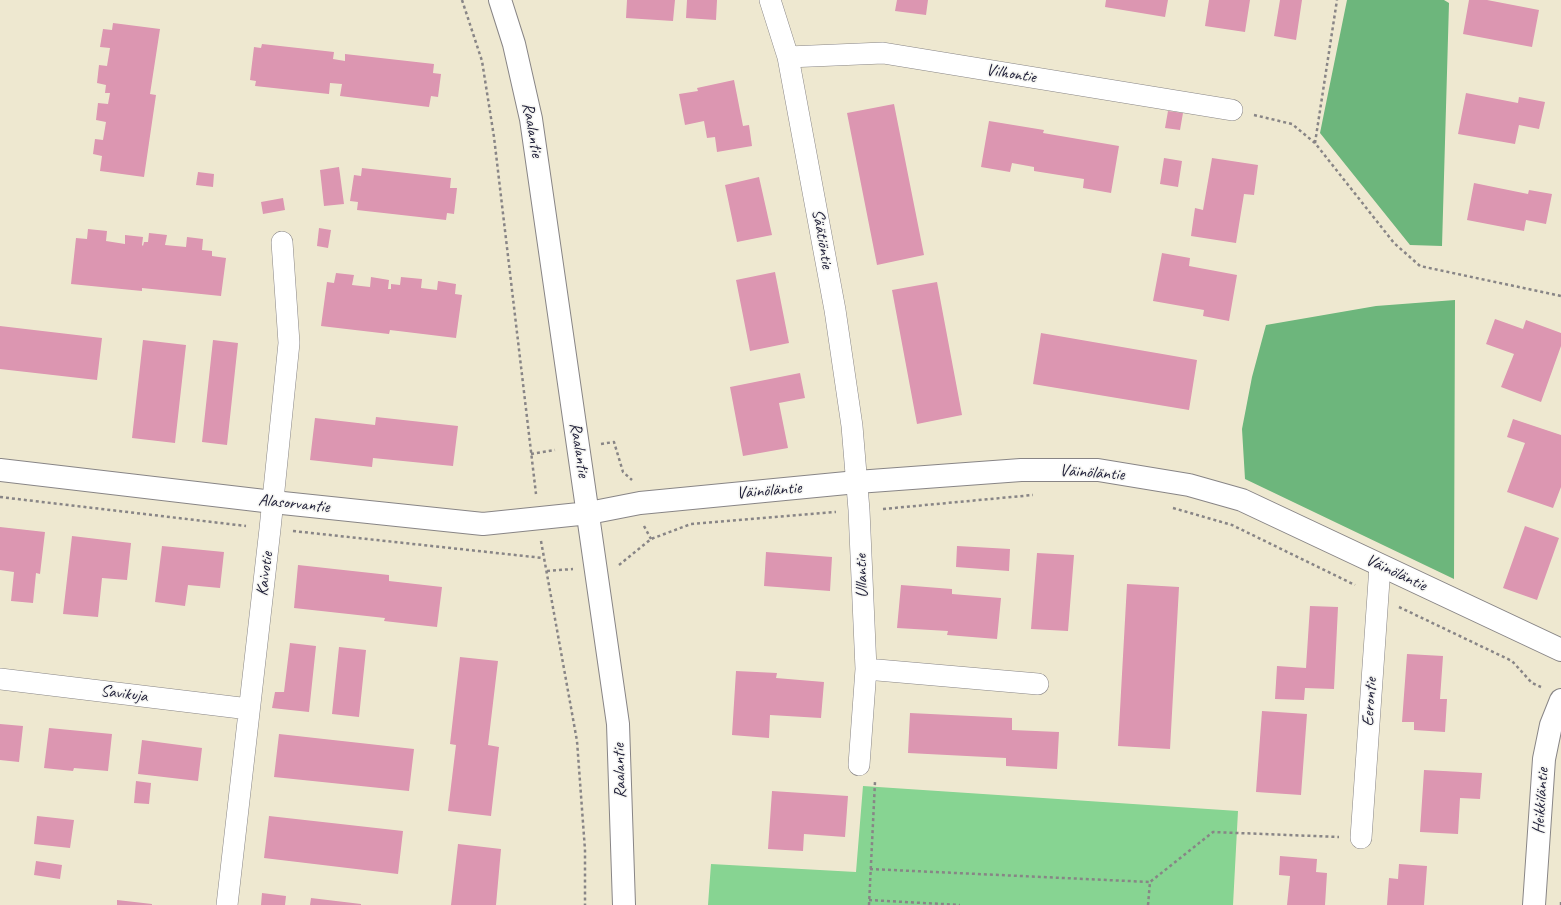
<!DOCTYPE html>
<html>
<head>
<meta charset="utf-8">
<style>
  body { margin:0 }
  canvas { display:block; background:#eee8d0 }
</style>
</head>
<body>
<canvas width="1561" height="905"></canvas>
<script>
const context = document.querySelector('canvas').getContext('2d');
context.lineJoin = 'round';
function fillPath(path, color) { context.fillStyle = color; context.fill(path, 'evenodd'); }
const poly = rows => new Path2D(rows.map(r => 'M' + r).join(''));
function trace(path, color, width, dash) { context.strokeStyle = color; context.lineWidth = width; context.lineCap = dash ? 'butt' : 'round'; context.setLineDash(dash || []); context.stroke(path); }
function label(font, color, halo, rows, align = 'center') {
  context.font = font + ' Caveat,sans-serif'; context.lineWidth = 3; context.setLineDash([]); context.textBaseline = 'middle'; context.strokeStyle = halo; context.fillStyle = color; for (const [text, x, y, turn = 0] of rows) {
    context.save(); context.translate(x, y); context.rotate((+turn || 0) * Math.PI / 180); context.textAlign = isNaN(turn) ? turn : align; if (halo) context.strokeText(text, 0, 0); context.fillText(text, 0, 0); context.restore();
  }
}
fillPath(poly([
  [863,786,1238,811,1233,905,708,905,711,864,856,872]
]), '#87d492');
fillPath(poly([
  [1347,0,1444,0,1449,3,1442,246,1410,245,1320,133],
  [1455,300,1454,579,1245,479,1242,429,1252,377,1266,325,1376,306]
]), '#6db67c');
fillPath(poly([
  [627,0,675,0,673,21,626,18],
  [687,0,717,0,716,20,686,18],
  [897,0,928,0,926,15,895,11],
  [1106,0,1168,0,1165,17,1105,7],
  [1209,0,1250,0,1245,32,1205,26],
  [1280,0,1302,0,1296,40,1274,36],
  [1469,0,1487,0,1539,10,1532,47,1463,34],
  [113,23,160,29,150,94,156,95,144,177,100,171,102,156,93,154,95,139,103,140,106,122,96,120,98,103,108,104,110,93,105,93,106,85,97,83,99,65,107,66,110,48,100,47,103,29,112,30],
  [262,44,334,52,333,59,345,61,345,54,434,64,433,73,441,74,438,97,431,96,429,107,340,96,342,84,330,83,329,94,255,86,256,81,250,80,254,47,261,48],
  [734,80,743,126,749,125,752,146,717,152,715,137,707,138,704,121,685,125,679,94,698,91,697,88],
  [1466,93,1518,103,1519,97,1545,102,1539,129,1519,125,1515,144,1458,134],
  [894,104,924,255,877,265,847,113],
  [1168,111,1183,113,1180,130,1165,128],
  [989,121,1044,130,1043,133,1119,146,1111,193,1083,188,1084,179,1034,171,1034,167,1012,163,1010,172,981,167],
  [1164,158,1182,161,1178,187,1160,184],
  [1212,158,1258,165,1254,195,1244,194,1236,243,1191,236,1195,208,1203,210],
  [339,167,344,204,324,206,320,170],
  [362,168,451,178,450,188,457,188,454,214,447,213,446,220,357,210,358,202,350,201,354,175,361,176],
  [198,172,214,174,213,187,196,185],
  [759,177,772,235,737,242,725,185],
  [1474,183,1528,194,1529,190,1552,194,1546,224,1526,220,1524,231,1467,220],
  [283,198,285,210,263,214,261,202],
  [319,228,331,230,328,248,317,246],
  [88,229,107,231,106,241,125,244,125,235,143,237,142,245,143,246,144,242,148,242,149,233,167,235,165,245,186,247,187,237,203,239,202,250,212,251,212,256,226,258,221,296,142,288,142,291,71,284,76,238,87,239],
  [1162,253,1190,258,1189,266,1237,275,1229,321,1203,316,1204,310,1153,301],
  [775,272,789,343,750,351,736,280],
  [336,273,354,275,352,285,370,287,371,277,389,280,388,289,391,289,391,284,400,285,401,277,422,279,421,288,437,290,438,281,456,284,455,294,462,295,456,338,390,330,389,334,321,326,327,282,334,283],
  [937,282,962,415,917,424,892,290],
  [1495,319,1523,329,1526,320,1561,333,1561,346,1541,402,1501,387,1514,354,1486,344],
  [0,326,102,338,97,380,0,369],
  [1041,333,1197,360,1189,410,1033,384],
  [143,340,186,345,175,443,132,438],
  [213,340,238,343,227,445,202,442],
  [800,373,805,398,779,403,788,448,743,456,730,387],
  [376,417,458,426,453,466,373,458,372,467,310,460,315,418,375,425],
  [1513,419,1561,435,1561,487,1553,508,1507,492,1525,443,1507,437],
  [1525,526,1559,538,1537,600,1503,588],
  [0,527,45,532,40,574,36,573,33,603,11,601,14,572,0,570],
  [72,536,131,543,127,580,102,578,98,617,63,614],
  [162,546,224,552,220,588,188,585,185,606,155,602],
  [957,546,1010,549,1009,571,956,567],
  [766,552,832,557,830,591,764,586],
  [1037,553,1074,555,1068,631,1031,629],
  [298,565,389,575,389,581,442,587,437,627,384,621,385,618,294,608],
  [1127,584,1179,587,1170,749,1118,746],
  [901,585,952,589,952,594,1001,598,997,639,947,635,948,631,897,628],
  [1310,606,1338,607,1334,689,1305,688,1304,700,1275,699,1277,666,1306,668],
  [290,643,316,646,309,712,272,708,275,692,284,692],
  [339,647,366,650,359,717,332,714],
  [1407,654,1443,656,1440,699,1447,699,1445,732,1414,730,1414,722,1402,722],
  [460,657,498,661,488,745,499,747,491,816,448,811,456,745,450,744],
  [736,671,777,673,776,678,824,682,821,718,770,715,769,738,732,735],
  [1262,711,1307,714,1301,795,1256,792],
  [910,713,1012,718,1012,730,1059,732,1057,769,1006,766,1006,758,908,753],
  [0,724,23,726,19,762,0,760],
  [49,728,112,734,108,771,74,768,73,771,44,768],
  [279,734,414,749,409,791,274,777],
  [142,740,202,748,198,781,138,774],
  [1424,770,1482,773,1480,799,1460,798,1458,834,1420,832],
  [136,781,151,783,149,804,134,803],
  [772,791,848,796,845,837,804,834,803,851,768,849],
  [37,816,74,820,70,848,34,844],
  [269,816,403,831,398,874,264,858],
  [458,844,501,849,496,905,451,905],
  [1280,856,1317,859,1316,872,1327,873,1325,905,1287,905,1290,876,1279,875],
  [36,861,62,865,60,879,34,875],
  [1399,864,1427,866,1424,905,1387,905,1389,878,1398,879],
  [262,893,286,896,285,905,261,905],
  [311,898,361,904,361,905,310,905],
  [117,900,152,904,152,905,117,905]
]), '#dc96b1');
const minor = poly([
  [770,0,788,57,835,310,852,426,859,510,866,669,859,765],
  [788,57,883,53,1232,110],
  [866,669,1038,684],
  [0,679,249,709],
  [1361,838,1380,566],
  [227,905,270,529,289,343,282,242]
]);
const tertiary = poly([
  [500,0,514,44,531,119,618,724,624,905],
  [0,470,273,502,483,524,589,513,640,503,857,482,1021,470,1098,470,1189,485,1242,500,1561,650],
  [1534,905,1544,759,1551,725,1561,700]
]);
trace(minor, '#888586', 22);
trace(tertiary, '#888586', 24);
trace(poly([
  [462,0,482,61,494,137,536,494],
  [1254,115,1292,124,1315,143,1394,243,1420,266,1561,296],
  [1315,143,1337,0],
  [601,444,614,442,623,472,632,480],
  [531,454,555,450],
  [0,497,246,526],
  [1173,508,1232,525,1355,585],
  [883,509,1033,495],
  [644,526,651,539],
  [293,531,543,558],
  [541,541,577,741,585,850,585,905],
  [619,565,651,539,691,524,836,512],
  [547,571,573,569],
  [1399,607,1512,661,1532,683,1541,687],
  [870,869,1150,882],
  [869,900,960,905],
  [869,905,875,782],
  [1148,905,1150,882,1213,832,1339,837],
  [1561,905,1561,901]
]), '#888586', 2.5, [3, 3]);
trace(minor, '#fff', 21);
trace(tertiary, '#fff', 22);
label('17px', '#22223b', '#f6f6f2', [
  ["Vilhontie",1011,74,9],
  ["Raalantie",532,130,80],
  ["Säätiöntie",822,239,80],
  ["Raalantie",579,450,81],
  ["Väinöläntie",1092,473,4],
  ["Väinöläntie",769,491,-5],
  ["Alasorvantie",294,504,6],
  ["Väinöläntie",1396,573,25],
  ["Kaivotie",265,574,-83],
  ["Ullantie",862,576,-92],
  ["Savikuja",124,694,7],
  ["Eerontie",1370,702,-86],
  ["Raalantie",620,771,-92],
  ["Heikkiläntie",1541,801,-86]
]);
</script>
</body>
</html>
